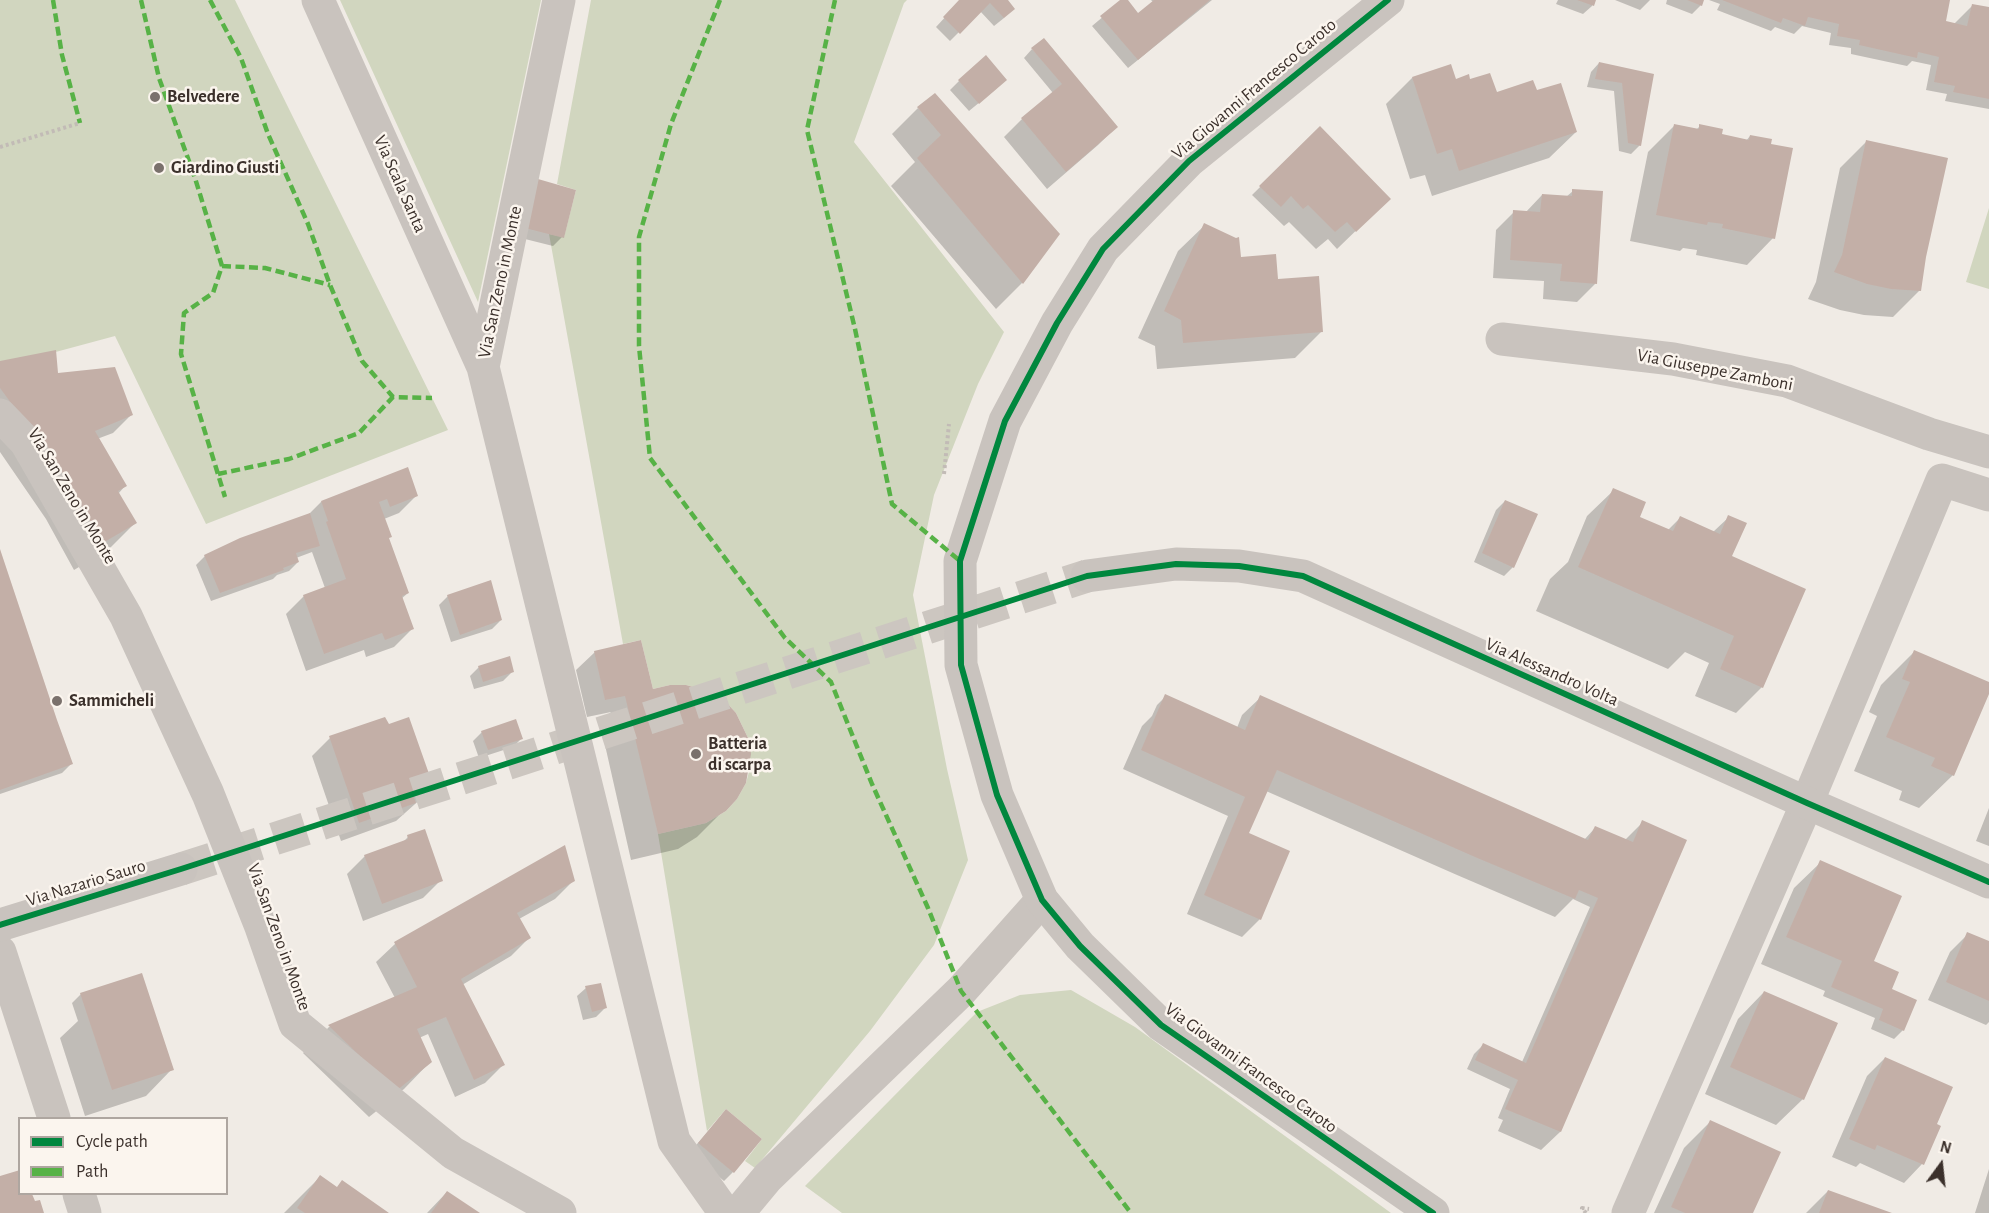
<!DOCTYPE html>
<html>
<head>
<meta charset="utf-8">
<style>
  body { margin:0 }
  #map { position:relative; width:1989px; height:1213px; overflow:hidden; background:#f0ebe5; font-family:"Alegreya Sans",sans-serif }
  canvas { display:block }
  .legend { position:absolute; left:18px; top:1117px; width:210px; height:78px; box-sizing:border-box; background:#fbf5ee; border:2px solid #aea6a0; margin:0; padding:8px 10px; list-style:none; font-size:18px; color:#3b302b }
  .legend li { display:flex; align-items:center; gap:12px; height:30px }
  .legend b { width:30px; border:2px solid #aea6a0 }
  .north { position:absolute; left:1911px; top:1135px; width:60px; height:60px; -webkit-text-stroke:4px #fbf5ee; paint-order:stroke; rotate:15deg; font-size:16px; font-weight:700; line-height:24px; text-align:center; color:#3b302b }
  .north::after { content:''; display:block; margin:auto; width:21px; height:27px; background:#3b302b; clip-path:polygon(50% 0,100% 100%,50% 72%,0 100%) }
</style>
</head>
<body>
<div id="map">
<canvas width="1989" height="1213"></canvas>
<ul class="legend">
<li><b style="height:8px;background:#00873e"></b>Cycle path</li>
<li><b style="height:8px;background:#57b246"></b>Path</li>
</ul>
<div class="north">N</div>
</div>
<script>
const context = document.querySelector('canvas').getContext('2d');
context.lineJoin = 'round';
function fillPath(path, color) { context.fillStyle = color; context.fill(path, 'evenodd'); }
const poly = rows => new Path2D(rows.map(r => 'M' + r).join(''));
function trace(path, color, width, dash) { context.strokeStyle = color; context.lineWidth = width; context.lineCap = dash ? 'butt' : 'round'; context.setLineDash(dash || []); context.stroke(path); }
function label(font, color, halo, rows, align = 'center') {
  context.font = font + ' "Alegreya Sans",sans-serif'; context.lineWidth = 5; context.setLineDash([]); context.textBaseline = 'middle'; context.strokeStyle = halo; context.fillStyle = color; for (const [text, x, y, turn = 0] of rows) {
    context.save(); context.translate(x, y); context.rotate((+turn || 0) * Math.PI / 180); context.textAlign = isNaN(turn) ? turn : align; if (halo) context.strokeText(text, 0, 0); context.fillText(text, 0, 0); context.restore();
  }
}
fillPath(poly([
  [0,0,235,0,448,430,206,524,115,336,0,367],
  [340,0,541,0,478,302],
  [591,0,907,0,904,3,854,142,1004,332,978,384,934,495,913,595,947,769,968,860,934,945,870,1031,755,1168,745,1161,762,1139,726,1109,707,1131,658,834,706,823,726,811,737,799,746,783,750,768,749,740,736,713,726,702,711,692,686,685,670,685,653,689,641,640,623,644,549,234,564,237,576,190,557,184],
  [1989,208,1989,289,1966,282],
  [1071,990,1135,1027,1391,1213,842,1213,805,1186,977,1012,1020,995]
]), '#d1d6bf');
fillPath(poly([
  [961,0,1006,0,1004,18,994,26,980,11,950,41,936,27],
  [1123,0,1127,0,1139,15,1153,2,1151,0,1212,0,1128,68,1092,26],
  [1558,0,1594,0,1592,6,1583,14,1556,4],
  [1615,0,1650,0,1640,10],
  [1667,0,1702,0,1701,5,1692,14,1666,4],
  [1709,0,1949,0,1944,22,1954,24,1972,6,1989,9,1989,109,1945,101,1947,94,1926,90,1931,65,1912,61,1907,66,1851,54,1851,48,1829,45,1831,33,1802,26,1794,34,1775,27,1771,31,1717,10,1720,4],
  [1032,49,1116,127,1098,145,1047,189,1004,137,1022,119,1053,93,1024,58],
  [1599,63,1652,75,1640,145,1631,154,1619,151,1614,91,1587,87,1591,72],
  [1412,78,1469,81,1496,94,1536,92,1576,132,1549,158,1432,196,1425,175,1410,179,1386,104],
  [959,81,997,88,969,111,950,90],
  [918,108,1058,234,1022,283,996,309,891,186,915,162,892,134],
  [1674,126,1696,130,1700,126,1721,135,1746,141,1750,136,1773,238,1747,265,1696,255,1697,250,1683,248,1680,251,1630,241,1648,152],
  [1320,128,1370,217,1337,249,1328,239,1316,249,1289,222,1284,226,1252,195],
  [1866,142,1924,257,1920,290,1893,317,1864,315,1840,310,1808,299,1816,282,1840,168],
  [529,190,562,237,553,246,517,237],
  [1573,191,1595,284,1577,302,1543,299,1544,281,1493,278,1496,230,1514,212,1525,213,1542,195,1566,197],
  [1205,225,1240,259,1277,281,1321,332,1295,358,1157,369,1155,346,1138,338,1178,251],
  [0,363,57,375,131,415,113,433,97,439,125,486,118,494,135,523,109,549,74,570,46,519,0,452],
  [407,469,417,495,399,513,384,519,388,539,408,593,401,599,412,629,394,647,366,657,364,650,306,671,286,614,304,596,325,588,312,552,296,558,298,562,289,571,277,575,273,579,211,601,196,565,205,556,308,515,321,502],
  [1614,490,1638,518,1668,530,1680,518,1713,532,1729,517,1731,555,1762,687,1736,713,1695,696,1709,663,1685,652,1668,669,1536,611,1550,579,1568,562,1587,516],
  [1505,501,1513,567,1504,576,1474,562,1496,510],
  [0,553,71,764,62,773,0,794],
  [448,596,501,620,492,629,451,642,439,605],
  [595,652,736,798,697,837,678,849,631,860,600,723,611,712,587,717,576,670],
  [1914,652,1989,684,1989,690,1953,775,1919,808,1899,800,1902,791,1854,771,1877,716,1869,712,1881,685],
  [479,667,512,672,503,681,474,689,470,676],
  [1166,696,1237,728,1242,715,1261,697,1584,840,1595,828,1625,840,1643,822,1685,841,1560,1132,1541,1150,1498,1131,1503,1120,1498,1118,1510,1089,1467,1069,1474,1054,1483,1045,1522,1062,1590,907,1573,899,1555,917,1457,875,1266,791,1247,834,1260,919,1242,937,1187,914,1228,816,1123,769,1142,726,1152,716,1157,705],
  [482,732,522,738,513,747,479,758,473,741],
  [330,738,433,788,396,821,341,841,312,756],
  [1989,808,1989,846,1976,841],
  [408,837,441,880,423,898,363,921,347,874,365,856,401,844],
  [564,847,573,881,555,899,519,919,529,938,511,956,462,985,503,1065,485,1083,455,1097,428,1034,419,1038,430,1062,404,1089,369,1117,303,1053,329,1027,395,998,376,962,395,944],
  [1821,862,1869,968,1890,990,1903,1030,1894,1039,1871,1029,1875,1018,1823,996,1825,991,1761,964,1794,888],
  [1968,934,1989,943,1989,1022,1986,1025,1928,1000,1950,952],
  [586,988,605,1008,596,1017,583,1020,577,996],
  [1764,992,1803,1099,1776,1125,1705,1094,1738,1019],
  [81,994,172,1069,146,1096,85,1116,60,1038,78,1021,72,1003],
  [1885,1058,1935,1125,1939,1127,1922,1164,1904,1183,1860,1163,1856,1167,1832,1157,1867,1076],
  [726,1111,733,1172,724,1181,690,1152],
  [1710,1122,1752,1213,1654,1213,1684,1148],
  [1989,1169,1989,1213,1975,1213],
  [320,1177,336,1188,386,1213,284,1213],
  [1828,1191,1889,1213,1806,1213],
  [447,1192,477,1213,427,1213]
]), '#0003');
fillPath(poly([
  [959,0,1008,0,1015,9,1004,18,990,3,960,34,943,17],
  [1120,0,1128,0,1138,13,1154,0,1210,0,1138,60,1100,16],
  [1577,0,1596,0,1594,6],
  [1687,0,1704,0,1702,6],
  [1722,0,1950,0,1946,21,1967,26,1972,4,1989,7,1989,99,1953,92,1955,86,1934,82,1939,57,1918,52,1917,58,1859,45,1860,40,1837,36,1839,24,1808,17,1805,26,1783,18,1781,23],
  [1044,38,1118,127,1066,172,1021,118,1062,84,1031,48],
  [986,55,1007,80,979,104,958,80],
  [1599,62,1654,74,1641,146,1628,143,1622,83,1595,79],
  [1451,64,1456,79,1469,74,1470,79,1490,73,1497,92,1533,80,1537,90,1561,83,1577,132,1459,171,1452,149,1437,154,1412,77],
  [935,93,1060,234,1023,284,917,158,941,135,917,107],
  [1674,124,1699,129,1699,124,1723,129,1722,134,1749,140,1750,135,1772,139,1771,144,1793,148,1775,239,1722,228,1723,224,1708,222,1707,225,1656,215],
  [1320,126,1391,199,1356,232,1347,222,1335,232,1308,205,1303,209,1291,196,1281,207,1259,186],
  [1866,140,1948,158,1926,257,1921,291,1891,289,1867,284,1834,272,1842,255],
  [538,179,576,190,564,238,525,228],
  [1572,189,1603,191,1597,284,1560,281,1562,264,1510,260,1513,210,1540,212,1542,194,1572,196],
  [1204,223,1236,238,1239,237,1241,257,1276,254,1278,279,1319,276,1323,332,1183,343,1181,320,1164,311],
  [56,350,58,373,115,367,133,415,95,431,127,486,118,491,137,523,101,544,19,414,0,388,0,361],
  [408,467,418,496,390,507,387,499,379,502,392,537,389,538,409,593,402,596,414,629,385,640,382,633,324,654,303,595,346,579,326,522,328,521,321,501],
  [1613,488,1646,502,1640,517,1673,531,1680,516,1720,534,1728,515,1747,523,1732,556,1806,589,1763,688,1720,669,1734,636,1578,567],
  [1505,500,1538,514,1514,568,1482,553],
  [310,513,320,546,296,553,299,562,283,568,284,570,220,593,204,555,240,538],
  [0,549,57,720,73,764,0,790],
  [491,580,502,620,460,635,447,595],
  [641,640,653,689,670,685,686,685,711,692,726,702,736,713,749,740,751,754,746,783,737,799,726,811,706,823,658,834,625,696,605,700,594,651],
  [1914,650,1989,682,1989,694,1954,776,1931,766,1935,758,1886,737,1910,682,1902,679],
  [510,656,514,672,483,682,478,666],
  [1165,694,1245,730,1260,695,1588,840,1595,826,1633,842,1642,820,1687,840,1561,1132,1505,1109,1518,1080,1475,1060,1483,1043,1526,1063,1598,898,1579,890,1575,899,1475,857,1277,770,1249,833,1290,851,1261,920,1204,895,1245,797,1141,750],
  [385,717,389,724,409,717,434,788,413,795,416,803,359,823,329,736],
  [516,719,523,739,488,750,481,731],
  [425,829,443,881,382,904,364,855,408,839,407,835],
  [565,845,575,881,517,913,531,938,461,979,505,1065,474,1080,446,1017,417,1029,432,1062,396,1091,328,1025,417,987,394,942],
  [1820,860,1902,896,1874,961,1899,972,1892,989,1917,1000,1904,1031,1879,1020,1883,1009,1831,987,1842,961,1786,937],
  [1967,932,1989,941,1989,1001,1946,982],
  [142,973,174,1070,112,1090,80,993],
  [601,983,607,1008,592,1012,585,986],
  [1764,991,1838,1023,1804,1100,1730,1067],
  [1885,1057,1953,1087,1937,1124,1941,1126,1924,1165,1877,1145,1875,1150,1849,1139],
  [726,1109,762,1139,734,1173,698,1143],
  [1710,1120,1781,1152,1753,1213,1685,1213,1671,1207],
  [20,1170,20,1194,32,1194,35,1201,40,1200,44,1213,0,1213,0,1176],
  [320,1175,337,1187,342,1180,389,1213,305,1213,297,1208],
  [1828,1190,1892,1213,1819,1213],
  [447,1191,480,1213,431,1213]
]), '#c3afa7');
trace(poly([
  [181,869,1087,576]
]), '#ccc6c0', 33, [33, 16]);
trace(poly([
  [0,147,80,123],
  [944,474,949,424],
  [1586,1213,1582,1208,1589,1209]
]), '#c2bbb6', 4, [3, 3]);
trace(poly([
  [318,0,483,367],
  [559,0,483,367,674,1141,725,1213],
  [1502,339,1673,359,1787,381,1929,434,1989,452],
  [0,415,26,442,126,616,208,794,261,927,295,1024,453,1153,560,1213],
  [0,952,54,1118],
  [79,1194,85,1213],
  [738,1213,768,1177,961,991,1042,900],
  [1628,1213,1807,803,1942,480,1989,495]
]), '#c9c3be', 33);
trace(poly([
  [1388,0,1189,161,1103,249,1057,323,1005,421,960,561,961,665,997,795,1042,900,1080,946,1161,1025,1433,1213],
  [1087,576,1176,564,1239,566,1303,576,1807,803,1989,882],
  [0,925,181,869]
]), '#c9c3be', 33);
trace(poly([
  [53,0,62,55,80,123],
  [141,0,159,78,195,178,222,266,213,293,184,313,181,354,225,497],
  [210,0,241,58,268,134,308,224,330,285,362,361,393,397,432,398],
  [720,0,671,124,639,237,639,346,650,458,785,638,831,682,872,784,928,908,961,991,1131,1213],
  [835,0,807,130,855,329,892,504,960,561],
  [222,266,265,268,330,285],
  [218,474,289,459,359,433,393,397]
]), '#57b246', 4.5, [9, 4.5]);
trace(poly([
  [1388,0,1189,161,1103,249,1057,323,1005,421,960,561,961,665,997,795,1042,900,1080,946,1161,1025,1433,1213],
  [0,925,181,869,1087,576,1176,564,1239,566,1303,576,1807,803,1989,882]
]), '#00873e', 6);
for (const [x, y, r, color] of [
  [155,97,6,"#7a716c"],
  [159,168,6,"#7a716c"],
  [57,701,6,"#7a716c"],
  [696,754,6,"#7a716c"]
]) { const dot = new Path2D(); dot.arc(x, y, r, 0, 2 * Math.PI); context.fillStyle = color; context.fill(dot); trace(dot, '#fbf5ee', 2); }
label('18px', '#3b302b', '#fbf5ee', [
  ["Via Giovanni Francesco Caroto",1254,89,-40],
  ["Via Scala Santa",400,184,66],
  ["Via San Zeno in Monte",500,282,-78],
  ["Via Giuseppe Zamboni",1715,370,11],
  ["Via San Zeno in Monte",72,496,59],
  ["Via Alessandro Volta",1552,672,24],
  ["Via Nazario Sauro",86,883,-17],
  ["Via San Zeno in Monte",279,937,70],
  ["Via Giovanni Francesco Caroto",1251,1068,36]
]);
label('bold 18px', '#3b302b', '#fbf5ee', [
  ["Belvedere",167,97],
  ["Giardino Giusti",171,168],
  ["Sammicheli",69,701],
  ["Batteria",708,744],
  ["di scarpa",708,765]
], 'left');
</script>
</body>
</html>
